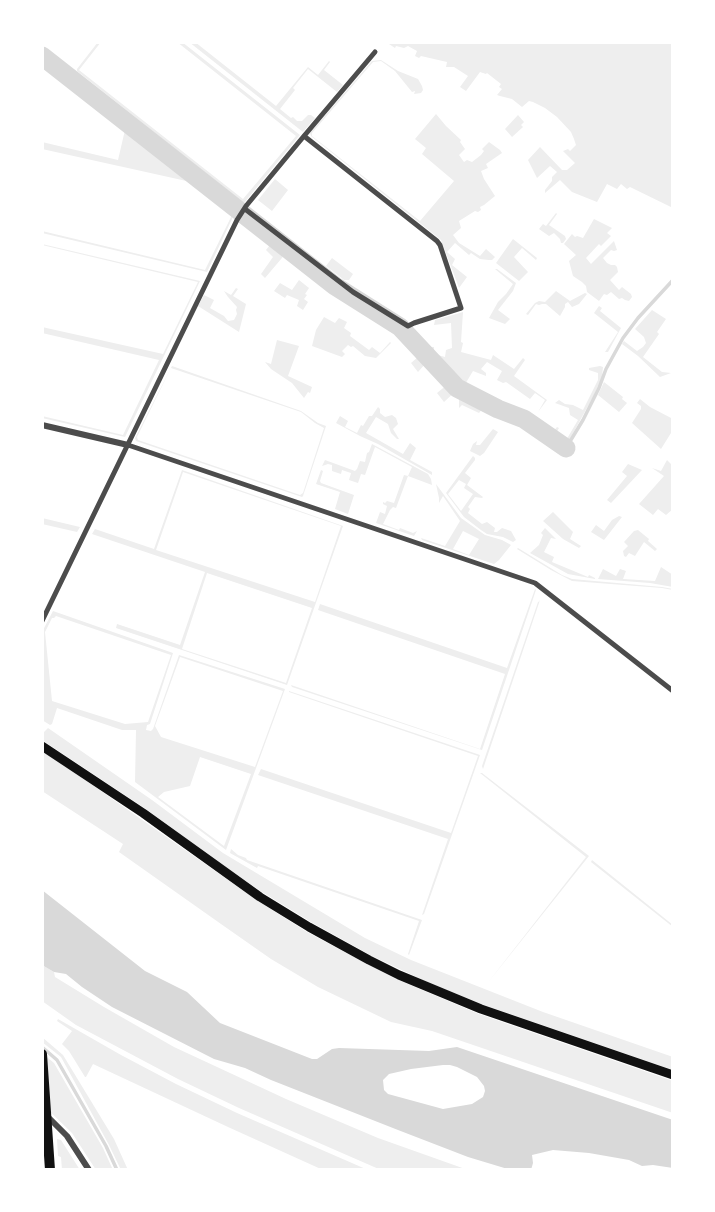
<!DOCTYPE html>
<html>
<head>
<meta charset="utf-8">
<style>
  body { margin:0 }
  #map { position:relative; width:715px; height:1212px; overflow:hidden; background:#fff; font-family:Arial,sans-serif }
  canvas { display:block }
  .frame { position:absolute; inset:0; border:44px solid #fff; pointer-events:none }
</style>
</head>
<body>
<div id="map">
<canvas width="715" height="1212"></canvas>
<div class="frame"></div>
</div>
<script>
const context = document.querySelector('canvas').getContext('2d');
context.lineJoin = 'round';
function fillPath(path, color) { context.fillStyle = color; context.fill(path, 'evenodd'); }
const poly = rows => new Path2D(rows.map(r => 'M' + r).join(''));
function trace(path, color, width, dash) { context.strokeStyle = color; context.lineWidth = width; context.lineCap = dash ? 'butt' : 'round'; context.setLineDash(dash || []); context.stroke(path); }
fillPath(poly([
  [98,42,101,42,79,70,243,199,296,136,177,42,182,42,300,135,244,203,242,202,77,71,77,69],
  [189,42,195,42,276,106,308,67,318,75,329,61,330,62,324,70,343,85,337,92,308,69,293,88,295,90,280,109,291,118,293,117,297,121,302,121,308,115,311,115,315,118,303,132],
  [386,42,673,42,673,208,630,187,627,189,621,184,617,189,607,184,597,202,572,192,560,180,545,193,545,190,552,181,552,177,557,172,550,166,537,178,528,160,540,147,562,170,567,170,575,163,563,151,568,149,570,151,576,145,574,139,571,132,557,117,545,108,533,102,529,101,522,107,512,99,500,96,497,95,502,89,499,87,501,84,487,73,486,74,480,72,466,91,460,87,468,76,454,67,446,67,447,62,421,56,419,58,415,56,417,51,408,46,404,48,396,46,395,48],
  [42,60,236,212,235,215,233,215,232,219,207,272,42,233,42,231,205,270,232,215,191,182,42,149,42,142,118,160,125,130,42,64],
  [381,60,398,71,418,79,422,86,423,90,421,93,414,94,415,91,412,92,395,71,381,61,373,62,312,133,312,136,420,221,454,181,422,154,426,148,415,139,436,114,446,126,461,140,460,142,465,149,459,155,464,162,467,160,472,162,481,155,484,151,482,149,489,142,500,150,502,153,486,164,488,168,481,171,484,179,495,196,484,205,480,207,481,210,478,212,475,211,459,221,461,228,453,235,459,243,480,256,486,249,495,257,492,260,489,260,480,259,471,253,469,255,455,243,447,252,455,259,452,265,467,277,459,288,441,240,311,136,310,133,372,61],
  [518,115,524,122,521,125,523,127,512,137,505,129],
  [275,179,288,190,272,211,258,200],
  [556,213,557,214,549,225,565,236,566,239,563,243,561,243,560,239,554,233,549,236,539,229,543,224,546,226],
  [594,219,612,228,607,233,611,236,601,246,599,244,586,258,591,264,614,241,617,250,614,251,611,250,603,258,607,263,611,265,615,265,617,267,618,272,610,280,619,290,622,287,631,294,632,297,629,301,625,300,622,298,619,299,611,292,607,295,604,294,599,301,587,292,586,286,582,282,573,276,569,261,576,255,564,244,572,234,575,237,577,236,583,238],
  [513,239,537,258,536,260,522,248,514,257,528,272,519,281,496,263],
  [273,241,287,252,265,278,261,274,273,257,266,250],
  [42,244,200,281,125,437,42,418,42,416,123,435,159,360,42,333,42,327,163,354,198,282,42,245],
  [332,258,353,274,349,280,344,280,326,266],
  [495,269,497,269,516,283,513,291,498,310,510,319,505,324,489,318,498,302,506,294,513,284],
  [299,280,309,288,305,294,307,295,304,299,308,302,303,310,297,306,299,300,287,295,285,298,274,291,280,283,292,290],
  [236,288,238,289,233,296,246,304,239,332,198,306,204,295,214,300,210,308,224,316,228,321,234,320,237,314,236,310,237,307,228,297,224,291,231,295],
  [556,291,570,301,585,293,587,294,579,304,572,307,568,302,565,304,565,307,560,316,546,304,542,304,539,305,536,304,528,315,526,314,535,303,539,301,545,302],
  [599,306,602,308,600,311,621,328,608,352,605,352,618,332,594,313],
  [652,310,666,319,657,332,659,334,643,357,662,372,671,373,660,377,638,356,622,344,624,341,637,351,643,347,646,343,644,337,635,329],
  [463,312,461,342,463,343,461,352,491,360,493,355,514,369,523,358,525,360,514,376,547,400,538,412,545,400,535,393,530,399,506,382,503,383,497,380,502,371,487,362,481,369,486,373,486,376,473,371,464,386,491,401,525,413,540,423,540,425,552,433,557,427,559,428,555,435,565,442,578,420,570,415,569,408,555,403,559,400,565,404,573,405,583,410,598,380,598,373,589,370,589,368,600,366,603,367,602,377,594,395,566,446,525,417,499,408,462,389,425,349,427,347,434,347,434,354,445,357,446,350,452,348,451,323,434,325,435,320],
  [324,317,335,323,339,318,347,322,344,328,351,333,350,336,369,350,372,347,380,353,390,342,391,343,376,358,365,356,353,346,351,347,348,345,342,351,345,354,342,357,312,346,316,330],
  [277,340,299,346,288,376,312,387,310,393,308,392,304,398,292,383,271,369,265,362,271,364],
  [418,347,430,361,429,363,433,363,456,391,444,402,437,393,448,384,433,366,426,363,418,372,411,363,418,357,413,350],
  [172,366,301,411,318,423,326,426,303,496,302,497,136,441,135,438],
  [171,368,301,412,315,423,324,428,303,493,300,495,138,440,137,437],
  [604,382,623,397,622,399,627,403,619,412,598,395],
  [459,391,487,405,488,408,484,407,479,413,462,405,459,408],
  [640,399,650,407,673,419,673,433,671,433,661,449,632,423,641,409,641,406,637,403],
  [378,407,380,409,380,413,385,417,392,415,396,418,398,424,393,429,399,439,397,439,391,433,388,424,376,417,366,433,403,454,410,443,416,448,410,460,432,472,432,475,378,444,360,436,336,423,340,416,348,421,345,427,357,433,361,425,363,426,369,416,372,416],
  [493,429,498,432,484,453,480,456,470,451,473,444,477,441,476,445,480,445],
  [372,444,428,474,431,479,432,485,408,476,396,508,393,507,390,510,383,524,399,530,400,528,413,533,417,531,414,536,376,523,380,512,385,514,387,506,383,504,383,502,385,503,387,501,394,503,404,475,408,476,412,467,375,447,365,475,361,474,358,483,349,480,351,473,342,470,341,474,332,471,332,465,328,464,322,466,325,460,355,471,357,469,360,461,365,462,367,453,369,452],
  [473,456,475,458,475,460,465,473,471,478,467,485,483,497,482,498,475,497,468,507,470,509,468,513,482,524,487,522,495,528,494,532,497,532,502,528,511,531,516,540,513,542,503,537,487,534,481,530,464,517,446,493],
  [459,480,466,484,464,488,473,494,461,511,448,494],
  [667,460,673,466,673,509,666,515,658,509,653,515,639,504,664,476,652,468,661,471],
  [628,464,642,470,611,503,607,500,627,476,622,472],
  [182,470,343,526,287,685,116,628,117,624,180,645,205,572,92,534,95,529,154,549],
  [183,472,341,526,315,602,156,550],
  [207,573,312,608,286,683,182,649],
  [321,470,323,471,320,481,321,483,354,495,348,514,335,509,340,492,316,484],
  [436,484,461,518,485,535,502,540,511,545,499,560,494,564,422,540,421,538,445,546,460,521,443,496,439,503,439,498],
  [463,531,479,539,469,555,453,549],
  [553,512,573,532,570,539,581,546,579,548,563,539,543,521],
  [619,516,622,517,604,540,591,532,596,525,604,531,612,520],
  [42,518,80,527,77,532,42,524],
  [545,528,556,539,551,538,544,552,554,557,552,562,588,577,589,575,595,578,595,579,568,574,530,553,539,545,543,535,541,533],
  [638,530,649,539,648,541,657,549,655,551,644,542,635,556,629,553,626,557,624,556,623,551,628,546,624,542,634,531],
  [518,548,562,575,572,579,662,587,673,589,673,590,662,588,572,581,551,570,517,549],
  [661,567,673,575,673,587,650,583,598,579,603,569,616,576,620,569,626,571,623,579,655,581],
  [535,589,536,590,482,750,292,687,291,685,480,749,505,674,318,610,320,604,507,668],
  [540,601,540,600,483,769,482,766,538,602],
  [53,611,173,653,150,724,147,725,146,730,151,731,153,729,179,655,285,689,226,850,135,782,136,730,122,730,57,708,52,724,50,725,42,720,42,632],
  [56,616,171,655,148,722,125,724,52,701,45,632,52,618,54,618],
  [180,657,283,691,255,767,161,737,155,726],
  [200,757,251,774,224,846,158,797,164,792,190,786],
  [289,691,480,755,424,914,422,915,448,839,258,775,261,769,451,833,478,756,289,692],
  [48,728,152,800,223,853,365,938,411,960,543,1012,673,1057,673,1070,484,1005,425,981,372,956,311,922,262,892,218,862,146,809,42,740,42,734],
  [42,751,71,770,258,901,307,932,369,965,396,979,479,1014,673,1081,673,1113,432,1031,391,1022,318,987,271,959,221,924,119,852,123,844,42,791],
  [480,773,482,773,589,856,486,985,586,857],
  [231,849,238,855,246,858,247,860,422,920,409,955,408,954,419,921,258,866,257,868,230,853],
  [592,860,673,925,673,927,591,862],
  [42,965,54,972,55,977,104,1007,174,1047,286,1099,378,1138,468,1170,381,1170,239,1108,178,1079,76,1025,42,1001],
  [58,1019,121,1055,176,1084,237,1113,368,1170,323,1170,228,1127,93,1064,86,1077,85,1077,69,1051,62,1044,72,1031,57,1021],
  [42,1037,63,1055,114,1139,128,1170,121,1170,109,1145,61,1057,42,1042],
  [42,1053,54,1063,103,1148,113,1170,96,1170,72,1133,42,1104],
  [57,1139,61,1140,80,1170,62,1170,61,1157,58,1156]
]), '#eee');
fillPath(poly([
  [42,890,145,971,187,992,220,1023,312,1059,317,1059,332,1049,339,1048,429,1051,457,1047,673,1120,673,1168,653,1165,642,1166,629,1160,589,1153,553,1150,532,1155,533,1163,531,1170,511,1170,468,1157,398,1130,271,1080,245,1068,214,1059,112,1007,82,987,66,974,54,972,42,965],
  [443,1065,450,1065,457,1067,477,1077,484,1086,485,1091,483,1097,472,1104,443,1109,388,1094,384,1090,383,1080,389,1074,411,1069]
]), '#d9d9d9');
trace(poly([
  [566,448,583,420,599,388,606,369,623,338,638,318,673,280],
  [42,1047,57,1060,106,1146,117,1170]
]), '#d9d9d9', 3.5);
trace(poly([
  [42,56,335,286,400,327,457,388,498,409,524,419,566,448]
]), '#d9d9d9', 19);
trace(poly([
  [245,209,353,292,408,326,414,323,461,308,440,245,437,241,304,136],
  [128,445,535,583,673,691],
  [42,621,237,220,246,206,304,136,375,52]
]), '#4c4c4c', 5);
trace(poly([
  [42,425,128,445],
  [46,1115,67,1136,89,1170]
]), '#4c4c4c', 6);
trace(poly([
  [42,746,143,813,260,897,309,927,369,960,399,975,481,1009,673,1075]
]), '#111', 9);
trace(poly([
  [42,1054,50,1170]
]), '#111', 10);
</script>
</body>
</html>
